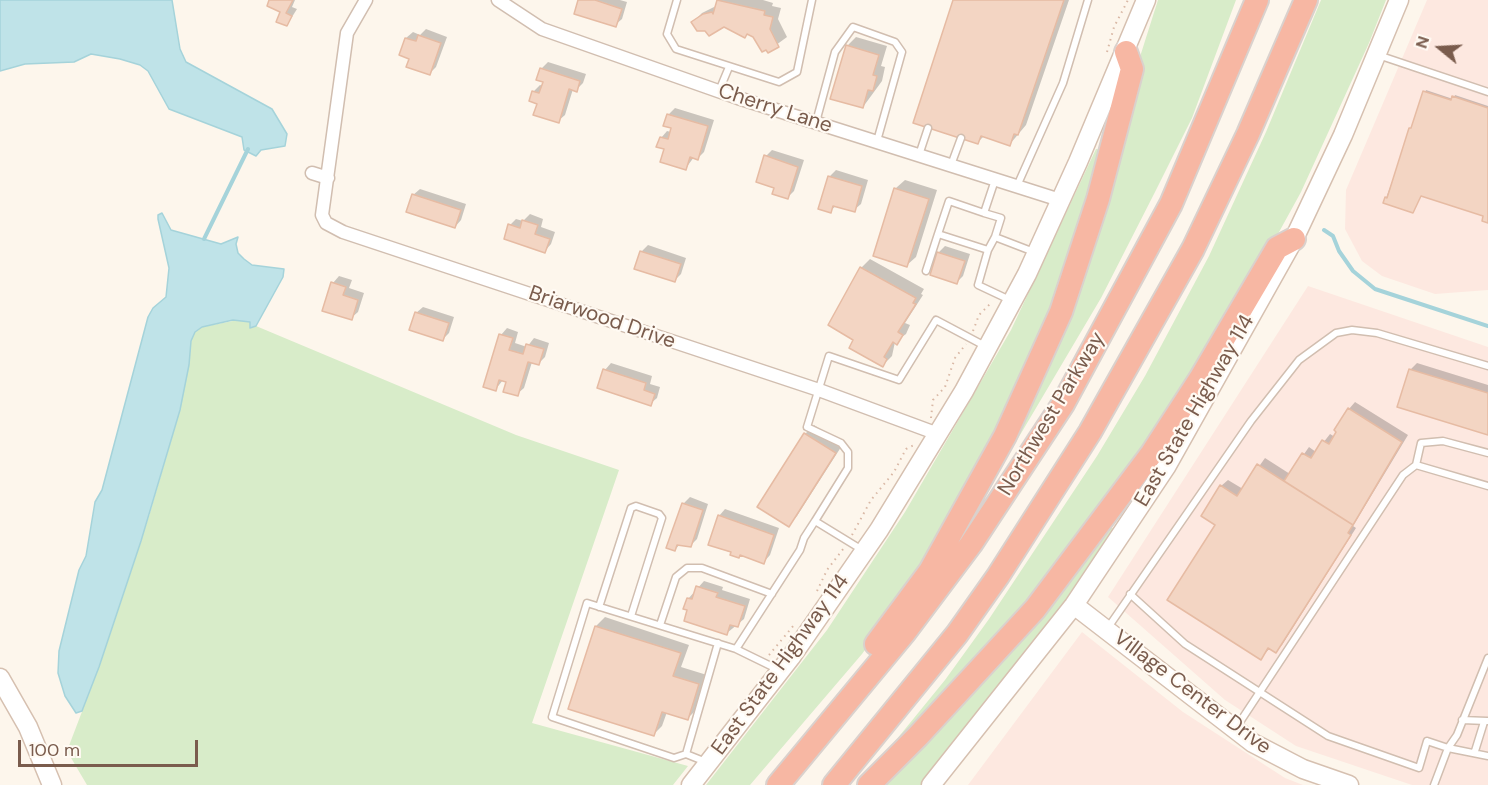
<!DOCTYPE html>
<html>
<head>
<meta charset="utf-8">
<style>
  body { margin:0 }
  #map { position:relative; width:1488px; height:785px; overflow:hidden; background:#fdf6ec; font-family:"DM Sans",sans-serif }
  canvas { display:block }
  .north { position:absolute; left:1410px; top:18px; width:60px; height:60px; -webkit-text-stroke:4px #fffaf3; paint-order:stroke; rotate:288deg; font-size:16px; font-weight:700; line-height:24px; text-align:center; color:#7a5c4d }
  .north::after { content:''; display:block; margin:auto; width:21px; height:27px; background:#7a5c4d; clip-path:polygon(50% 0,100% 100%,50% 72%,0 100%) }
  .scale { position:absolute; left:18px; top:740px; width:180px; height:27px; box-sizing:border-box; border:3px solid #7a5c4d; border-top:0; padding-left:8px; font-size:18px; line-height:21px; white-space:nowrap; color:#7a5c4d; -webkit-text-stroke:4px #fffaf3; paint-order:stroke }
</style>
</head>
<body>
<div id="map">
<canvas width="1488" height="785"></canvas>
<div class="north">N</div>
<div class="scale">100 m</div>
</div>
<script>
const context = document.querySelector('canvas').getContext('2d');
context.lineJoin = 'round';
function fillPath(path, color) { context.fillStyle = color; context.fill(path, 'evenodd'); }
const poly = rows => new Path2D(rows.map(r => 'M' + r).join(''));
function trace(path, color, width, dash) { context.strokeStyle = color; context.lineWidth = width; context.lineCap = dash ? 'butt' : 'round'; context.setLineDash(dash || []); context.stroke(path); }
function label(font, color, halo, rows, align = 'center') {
  context.font = font + ' "DM Sans",sans-serif'; context.lineWidth = 4.5; context.setLineDash([]); context.textBaseline = 'middle'; context.strokeStyle = halo; context.fillStyle = color; for (const [text, x, y, turn = 0] of rows) {
    context.save(); context.translate(x, y); context.rotate((+turn || 0) * Math.PI / 180); context.textAlign = isNaN(turn) ? turn : align; if (halo) context.strokeText(text, 0, 0); context.fillText(text, 0, 0); context.restore();
  }
}
fillPath(poly([
  [1427,0,1488,0,1488,290,1435,294,1382,276,1362,261,1345,229,1346,190],
  [1308,286,1488,347,1488,785,1412,785,1296,746,1225,700,1108,597],
  [1082,632,1183,712,1285,778,1303,785,968,785]
]), '#fde8e0');
fillPath(poly([
  [1158,0,1236,0,1192,118,1154,194,1101,298,997,474,993,472,1125,104],
  [1321,0,1386,0,1369,43,1301,192,1228,325,1069,559,893,748,892,745,945,680,989,619,1097,456,1145,376,1209,256,1266,132],
  [1096,149,1103,150,1071,257,1008,416,911,587,862,654,750,785,706,785,827,630,905,512,1011,330],
  [243,319,250,322,250,328,256,326,516,435,619,470,532,723,688,766,673,785,87,785,67,751,99,667,149,516,180,410,189,365,191,341,195,332,202,327],
  [1109,526,1114,529,1075,587,1019,664,922,785,878,785]
]), '#d8ecc9');
const water = poly([
  [0,0,172,0,180,49,186,62,272,109,287,134,285,146,261,150,256,156,244,150,242,137,169,109,148,71,140,65,120,59,91,54,74,62,25,64,0,71,0,0],
  [162,213,171,230,221,244,238,237,236,244,238,253,244,259,252,265,284,269,283,277,256,326,250,328,250,322,233,320,202,327,195,332,191,341,189,365,180,410,141,541,99,667,82,711,76,713,65,696,58,673,59,651,79,570,86,556,95,502,102,490,148,317,153,308,166,297,169,268,158,219,158,215,162,213]
]);
fillPath(water, '#bfe3e8');
trace(water, '#a5d3da', 1.5);
fillPath(poly([
  [271,0,295,0,292,7,297,9,287,25,282,11],
  [580,0,620,0,627,2,622,19,615,25],
  [719,0,763,0,773,3,772,6,781,8,778,19,787,37,768,51,754,35,724,25,693,22,702,13,718,5],
  [955,0,1069,0,1026,125,1010,144,984,136,978,142],
  [426,29,447,37,436,67,429,74,411,59,401,55,406,38,413,32,420,35],
  [856,37,887,46,881,66,885,67,882,81,863,107,847,46],
  [548,62,586,74,583,83,576,90,573,89,565,115,558,121,539,103,533,92,540,85,543,86,545,81,541,69],
  [1426,90,1453,99,1455,95,1488,106,1488,222,1485,215,1421,194,1414,209,1386,198],
  [675,108,714,120,704,152,698,158,694,157,686,168,666,148,661,138,667,131,671,132,673,127,669,114],
  [772,150,804,160,794,191,787,198,776,187,766,156],
  [836,170,868,180,861,204,854,210,837,205,830,211,829,177],
  [905,180,937,190,916,257,907,265,874,255,896,188],
  [420,189,466,204,461,220,455,227,413,195],
  [530,214,543,219,541,227,555,232,551,244,545,251,510,225,516,219,523,221],
  [648,245,686,258,681,274,675,280,641,252],
  [945,246,970,254,963,276,957,282,938,253],
  [870,259,924,289,921,294,923,295,905,323,910,325,906,334,895,342,892,356,883,365,855,340,861,268],
  [339,276,352,280,349,288,364,293,358,312,351,318,333,283],
  [423,307,454,317,449,333,443,339,416,313],
  [507,328,518,332,515,343,527,347,534,338,549,343,545,357,538,364,532,362,524,388,517,394,508,381,503,380,495,390,501,335],
  [611,363,652,376,650,384,660,387,657,398,650,404,605,370],
  [1417,363,1488,385,1488,434,1410,370],
  [1355,402,1408,435,1353,526,1356,528,1282,645,1275,651,1270,648,1261,658,1217,525,1221,486,1228,480,1243,489,1265,458,1290,474,1309,447,1316,452,1330,434,1335,437,1349,409],
  [814,425,843,444,797,516,789,525,805,434],
  [690,497,708,504,697,539,690,546,680,544,675,550,683,504],
  [725,509,779,528,770,555,764,562,741,554,739,556,710,544,719,516],
  [704,581,723,587,722,590,750,599,744,619,727,633,689,610,688,599],
  [605,617,689,645,681,667,707,675,696,710,687,719,667,712,662,726,653,735,570,708,596,626]
]), '#0003');
trace(poly([
  [1324,230,1333,236,1339,251,1353,271,1375,289,1488,326],
  [204,239,248,149]
]), '#a5d3da', 4);
const building = poly([
  [269,0,293,0,286,13,292,16,287,26,276,22,280,12,267,6,269,0],
  [578,0,595,0,622,9,616,27,574,14,578,0],
  [717,0,765,11,764,15,773,17,770,29,779,47,768,53,766,50,762,52,753,37,747,34,745,38,724,27,709,36,705,31,697,31,691,22,703,14,712,12,713,14,717,0],
  [953,0,1064,0,1018,135,1014,134,1010,146,981,136,978,144,913,123,953,0],
  [418,35,441,43,430,75,406,67,409,59,399,55,405,38,416,41,418,35],
  [846,45,879,55,873,75,877,76,873,91,868,90,863,108,830,99,846,45],
  [540,68,580,81,577,92,569,89,559,123,533,115,537,104,529,101,532,91,539,93,543,82,536,80,540,68],
  [1423,91,1451,100,1452,96,1488,108,1488,223,1482,221,1483,216,1421,196,1413,213,1383,203,1385,197,1387,198,1409,128,1411,128,1423,91],
  [667,114,708,126,698,160,690,157,686,170,660,162,664,149,656,147,660,137,668,139,671,128,663,126,667,114],
  [764,155,798,167,788,199,772,194,774,188,756,182,764,155],
  [828,176,862,186,855,212,833,206,831,213,818,209,828,176],
  [894,188,929,199,907,267,873,256,894,188],
  [412,194,461,210,455,228,406,212,412,194],
  [522,220,538,225,535,234,550,239,545,253,504,239,508,224,520,228,522,220],
  [640,251,681,264,675,282,634,269,640,251],
  [937,252,965,261,957,284,930,275,937,252],
  [860,267,916,298,913,303,916,304,898,332,903,335,897,345,893,342,884,357,887,359,883,367,849,348,853,340,828,325,860,267],
  [331,282,346,287,343,295,358,300,352,320,322,311,331,282],
  [415,312,449,323,443,341,409,330,415,312],
  [499,334,513,338,509,350,523,354,526,344,544,349,539,365,528,362,518,396,503,392,506,382,499,380,496,391,483,387,499,334],
  [603,369,646,383,644,390,655,394,651,406,597,388,603,369],
  [1409,369,1488,393,1488,435,1397,407,1409,369],
  [1348,408,1402,442,1353,525,1284,481,1302,453,1311,458,1322,440,1329,444,1336,432,1334,430,1348,408],
  [804,433,836,453,789,527,757,507,804,433],
  [1257,464,1353,525,1348,533,1351,535,1276,653,1268,648,1261,660,1167,600,1215,525,1201,516,1220,485,1237,496,1257,464],
  [682,503,703,510,691,547,677,545,675,551,666,548,682,503],
  [718,515,774,535,764,564,740,555,739,558,730,555,731,552,708,545,718,515],
  [696,586,718,593,716,597,745,606,738,627,730,625,727,635,684,621,687,610,683,609,687,598,692,599,696,586],
  [595,626,681,653,673,676,699,684,688,720,662,712,654,736,568,709,595,626]
]);
fillPath(building, '#f3d5c3');
trace(building, '#e6bba3', 1.5);
const lane = poly([
  [677,0,667,34,676,49,779,82,797,72,812,0],
  [1378,55,1488,92],
  [719,91,729,67],
  [816,122,835,52,853,27,895,42,902,52,877,141],
  [919,155,928,128],
  [951,165,961,138],
  [995,180,984,213,949,201,938,234,988,250,978,285,1012,301],
  [1017,186,1063,83,1088,0],
  [984,213,1001,218,995,237],
  [988,250,995,237,1034,252],
  [926,271,938,234],
  [1488,453,1443,441,1421,443,1416,465,1488,486],
  [864,551,815,521,848,468,848,452,841,443,807,427,829,356,899,380,936,320,985,346],
  [1130,594,1185,644,1328,736,1419,768,1427,741,1448,748,1457,735,1488,658],
  [599,607,631,508,636,506,659,514,662,518,631,616],
  [660,625,676,577,687,568,702,568,772,594],
  [1107,629,1251,421,1299,360,1336,333,1352,330,1377,333,1488,366],
  [777,669,736,649,800,550,804,538,815,521],
  [1462,720,1487,721],
  [1236,728,1403,475,1416,465],
  [1475,751,1484,722],
  [686,754,718,643],
  [706,762,686,754,674,758,552,717,587,603,736,649],
  [1434,785,1448,748,1488,756]
]);
const street = poly([
  [366,0,347,33,322,215,326,223,343,232,819,390,938,434],
  [498,0,542,29,738,98,1060,200],
  [312,173,328,178]
]);
const secondary = poly([
  [1074,605,1253,743,1303,769,1349,785],
  [0,678,28,727,52,785],
  [691,785,791,657,879,530,964,391,1027,274,1078,162,1146,0],
  [931,785,1074,605,1166,467,1294,239,1343,135,1399,0]
]);
const highway = poly([
  [876,644,930,571,1005,436,1061,312,1098,199,1132,69,1126,52],
  [778,785,905,632,971,544,1063,404,1171,204,1257,0],
  [834,785,957,634,998,576,1090,432,1193,249,1248,134,1306,0],
  [869,785,918,736,1035,609,1152,453,1200,379,1277,248,1294,239]
]);
trace(lane, '#d1beb0', 9);
trace(street, '#d1beb0', 15);
trace(secondary, '#d6c0b0', 21);
trace(highway, '#dad1cd', 26);
trace(poly([
  [1107,52,1114,27,1128,0],
  [973,331,979,315,991,303],
  [931,418,933,400,945,387,955,358,966,344],
  [852,535,871,500,894,472,906,449,914,445],
  [817,591,827,570,844,548],
  [769,655,794,625]
]), '#d9b8a5', 2, [1.5, 4.5]);
trace(lane, '#fff', 6);
trace(street, '#fff', 12);
trace(secondary, '#fff', 18);
trace(highway, '#f7b7a3', 22);
label('21px', '#7a5c4d', '#fffaf3', [
  ["Cherry Lane",775,109,18],
  ["Briarwood Drive",602,318,19],
  ["East State Highway 114",1195,411,-60],
  ["Northwest Parkway",1052,414,-59],
  ["East State Highway 114",781,665,-54],
  ["Village Center Drive",1192,693,37]
]);
</script>
</body>
</html>
